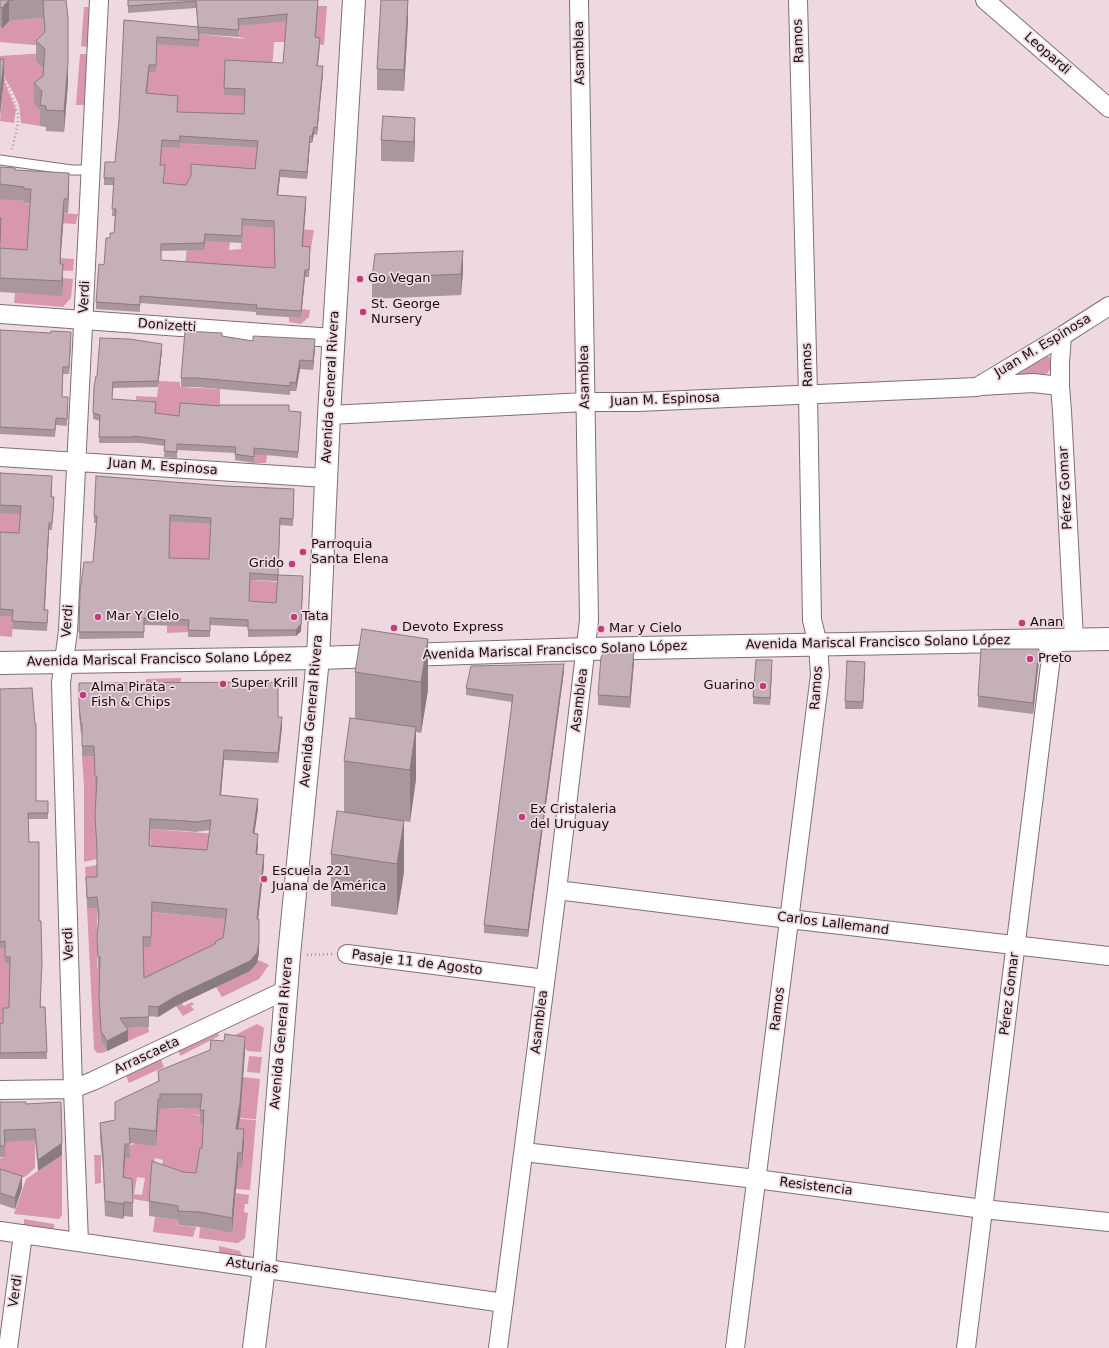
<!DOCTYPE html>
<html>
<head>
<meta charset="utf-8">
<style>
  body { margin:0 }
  canvas { display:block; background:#efd9e0 }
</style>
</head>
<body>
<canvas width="1109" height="1348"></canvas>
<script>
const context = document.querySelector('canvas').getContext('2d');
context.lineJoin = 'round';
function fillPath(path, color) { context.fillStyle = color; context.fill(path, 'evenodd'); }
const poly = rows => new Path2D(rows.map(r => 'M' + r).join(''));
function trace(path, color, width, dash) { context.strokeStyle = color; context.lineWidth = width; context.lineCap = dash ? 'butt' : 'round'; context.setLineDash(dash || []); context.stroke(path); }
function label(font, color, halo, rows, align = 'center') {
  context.font = font + ' "DejaVu Sans",sans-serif'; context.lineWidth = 3.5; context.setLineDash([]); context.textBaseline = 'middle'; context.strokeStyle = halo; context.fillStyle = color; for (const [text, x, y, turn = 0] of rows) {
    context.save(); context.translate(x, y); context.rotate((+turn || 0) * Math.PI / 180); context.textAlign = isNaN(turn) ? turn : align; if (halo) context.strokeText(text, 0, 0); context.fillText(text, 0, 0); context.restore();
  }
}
fillPath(poly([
  [318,6,327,6,324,45,315,44],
  [84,7,89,7,88,47,81,46],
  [43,18,45,46,0,42,0,27,2,29,9,21],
  [292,18,285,42,274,42,272,70,245,96,248,121,193,144,258,148,255,176,190,192,163,190,165,173,152,146,180,148,146,100,149,72,157,44,198,34,246,39,239,37,238,26],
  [45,53,45,70,40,126,21,123,19,105,13,92,0,70,0,56],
  [80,54,87,54,84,105,76,105],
  [0,76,4,80,16,110,14,123,0,121,4,80],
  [14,197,14,200,24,201,24,203,36,204,38,250,0,262,0,199],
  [57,213,78,214,76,224,56,223],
  [207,223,211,241,230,242,229,250,241,249,242,226,314,230,310,254,275,275,185,268,187,245],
  [61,258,74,259,73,271,52,270],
  [63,278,73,279,71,298,63,307,14,303,15,293,62,295],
  [302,309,310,310,309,317,301,324,289,322,289,317,301,318],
  [1047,354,1051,360,1051,368,1047,374,1020,376,1017,373],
  [159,381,180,382,180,387,220,389,220,412,179,422,144,424,143,443,133,443,134,415,153,402,136,400,136,396,157,397],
  [269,438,266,463,254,463,254,454],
  [31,504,19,540,0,580,0,513,11,513],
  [151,521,211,524,235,579,104,587],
  [250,580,278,582,276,610,249,608],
  [189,609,188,632,167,633,167,626],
  [0,616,13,617,12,637,0,636],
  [181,678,180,692,146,692,146,679],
  [94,756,95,786,99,786,96,806,95,826,97,859,84,862,84,786,82,757],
  [150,829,230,835,207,860,151,856],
  [97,865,97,887,86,887,85,867],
  [134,906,151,912,227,919,228,946,144,987],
  [87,908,97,908,97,967,100,968,101,1041,107,1051,102,1053,97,1053,94,1049],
  [0,943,5,943,5,950,16,963,9,1009,3,1030,0,1030],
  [258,960,269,965,259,979,222,997,216,987,250,971],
  [192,1002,194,1004,191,1006,194,1010,183,1016,176,1006,182,1003,184,1006],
  [257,1024,263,1027,264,1029,261,1052,247,1051,246,1049,232,1048,233,1036],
  [148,1027,149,1032,128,1041,123,1033,126,1028],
  [218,1033,219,1036,180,1056,179,1051],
  [211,1054,220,1117,190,1114,201,1116,205,1124,199,1171,156,1203,133,1199,134,1194,123,1192,125,1158,129,1158,129,1145,135,1144,135,1138,156,1145,157,1129,142,1132,160,1109,183,1109,188,1092,185,1069,187,1059],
  [155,1158,163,1160,159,1181,152,1179],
  [137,1177,145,1178,142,1195,134,1194],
  [249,1056,262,1057,260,1073,247,1072],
  [161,1059,164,1067,129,1083,126,1076],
  [243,1077,260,1079,256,1119,238,1118],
  [240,1119,256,1120,250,1190,235,1189,238,1167,242,1167,244,1144,236,1143],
  [35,1136,35,1168,26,1176,9,1184,0,1192,0,1158,5,1157,4,1137,14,1141],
  [62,1155,62,1215,59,1219,14,1214,26,1179],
  [94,1155,101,1155,101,1183,95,1184],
  [236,1193,249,1195,248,1204,245,1204,244,1212,248,1213,245,1238,238,1243,236,1243,199,1238,200,1227,232,1233],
  [155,1217,178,1220,177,1225,196,1227,193,1237,153,1232],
  [24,1219,54,1224,54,1228,51,1229,24,1226],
  [219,1246,240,1251,242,1256,219,1253]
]), '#d897af');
const service = poly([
  [0,160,72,170,91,170]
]);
const minor = poly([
  [985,0,1109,108],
  [0,314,333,338],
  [1062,336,1060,362,1060,386,1062,411,1074,639],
  [981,386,1033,383,1060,386],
  [329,415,586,402,638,402,977,387,1062,336,1109,306],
  [0,457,326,478],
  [557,890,789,919,1109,956],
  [347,954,545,979],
  [0,1090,73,1089,93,1081,286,990],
  [524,1152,756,1179,983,1209,1109,1222],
  [0,1231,504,1303],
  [79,1242,73,1089,61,683,68,631,99,0],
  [8,1348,23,1234],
  [498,1348,557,890,589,620,579,0],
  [735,1348,820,675,818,644,812,620,808,394,798,0],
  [966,1348,1053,641]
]);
const tertiary = poly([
  [0,663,318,658,586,649,1109,639]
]);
const secondary = poly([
  [254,1348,264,1268,289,955,318,658,329,415,354,0]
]);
trace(service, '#816e75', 11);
trace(minor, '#816e75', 20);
trace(tertiary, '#816e75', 24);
trace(secondary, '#816e75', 24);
trace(poly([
  [0,73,10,90,18,114,18,123,12,150],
  [307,955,332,954]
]), '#aa999f', 2.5, [1, 3]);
trace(service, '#fff', 9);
trace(minor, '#fff', 18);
trace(tertiary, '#fff', 22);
trace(secondary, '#fff', 22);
fillPath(poly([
  [0,0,66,0,68,83,64,132,46,131,46,127,40,126,40,110,34,104,34,83,43,76,44,69,36,61,36,41,44,33,43,18,9,21,2,29,0,27],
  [128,0,318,0,316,38,320,45,318,66,323,73,317,135,314,134,312,143,310,143,307,179,280,177,278,195,306,204,303,246,310,254,309,277,305,277,301,318,256,315,256,312,140,303,140,312,96,309,96,302,110,238,114,233,115,216,112,216,114,185,104,185,104,178,115,162,119,120,124,20,198,27,196,8,128,13],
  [286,21,283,63,224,88,224,95,244,96,244,114,178,112,178,103,147,94,149,72,156,72,157,44,199,47,199,34,239,37,238,26],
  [180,143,257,148,255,169,186,185,164,183,165,172,161,165,162,147,180,148],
  [242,226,274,228,275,268,161,260,161,251,204,250,205,241,242,243],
  [408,20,404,91,377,90,377,69],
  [415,139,414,162,381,161,381,140],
  [0,167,15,170,69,188,68,213,64,213,61,252,61,264,63,278,62,296,0,292,0,218,1,232,0,248,27,250,30,203,24,203,24,201,0,199],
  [463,271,461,295,372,299,372,278],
  [0,330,71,339,69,374,63,374,62,397,68,404,67,426,56,425,55,437,0,434],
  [222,336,253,341,315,348,313,370,300,369,296,391,290,391,290,395,197,387,181,387,181,378],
  [162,350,158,387,113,388,112,399,156,408,156,413,179,416,289,411,301,418,298,458,254,454,254,463,235,460,235,453,177,450,177,458,164,457,165,446,133,442,133,443,99,443,100,421,93,419,93,413,97,376],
  [0,473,52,483,52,497,54,505,52,530,49,530,45,610,48,618,47,631,12,629,13,617,0,616,0,532,19,533,20,514,0,513],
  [225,486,294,489,293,526,280,525,278,575,303,583,301,631,296,636,248,637,248,627,210,625,210,637,188,637,188,626,144,625,144,638,79,639,80,591,93,562,96,523,94,523,94,516],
  [170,522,211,524,209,559,169,558],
  [250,580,278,581,276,603,249,601],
  [428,639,428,690,421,733,416,732,416,779,410,822,404,821,404,872,397,915,331,906,331,854,344,812,344,761,355,718,355,672],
  [1039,660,1033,714,978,707,978,696],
  [634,662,630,708,598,705,598,695],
  [772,668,770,705,753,704,753,697],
  [865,669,863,709,845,709,845,701],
  [564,671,528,937,484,933,484,925,512,702,466,695,466,688],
  [79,683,278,717,282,727,278,763,224,760,221,795,258,809,254,833,258,844,257,855,264,865,258,919,259,953,257,963,250,971,176,1006,158,1017,149,1016,149,1027,127,1028,128,1041,107,1051,101,1041,99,1006,100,967,98,968,97,937,98,922,97,908,87,908,86,877,97,877,97,858,95,826,96,786,95,786,94,756,82,757,82,734,81,734,79,715],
  [150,829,186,831,195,832,210,830,207,850,150,846],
  [152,912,225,919,223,938,215,944,144,978,143,947,151,947],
  [0,689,36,801,48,813,48,819,28,819,29,842,39,921,41,1007,45,1007,47,1059,0,1059,0,1024,3,1023,9,1008,10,963,5,963,5,947,0,948],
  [245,1051,240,1118,238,1129,244,1143,242,1167,238,1167,232,1233,200,1227,178,1225,178,1220,149,1216,149,1201,183,1172,196,1173,202,1148,203,1124,200,1124,200,1108,160,1109,160,1114,158,1114,156,1146,129,1143,130,1158,125,1158,124,1178,133,1203,133,1217,124,1216,123,1219,105,1216,103,1170,100,1138,100,1123,115,1120,158,1081,158,1071],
  [0,1102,26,1104,62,1155,38,1171,35,1140,5,1142,5,1157,0,1157],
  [0,1169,22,1188,15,1209,0,1204]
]), '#a9979d');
fillPath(poly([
  [9,0,9,21,2,29,2,8],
  [318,0,318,6,315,44,315,37],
  [408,0,408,20,404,91,404,70],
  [4,59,4,80,0,116,0,96],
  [68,63,68,83,64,132,64,111],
  [149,65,149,72,146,100,146,93],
  [323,66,323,73,317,135,317,128],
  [415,118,415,139,414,162,414,142],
  [314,127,314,134,312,143,312,136],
  [310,136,310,143,307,179,307,172],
  [280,170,280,177,277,202,277,195],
  [69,173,69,188,68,213,68,199],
  [306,197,306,204,302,253,302,246],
  [64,199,64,213,61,252,60,278,61,238],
  [1,218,1,232,0,248,0,234],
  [205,234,205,241,204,250,204,243],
  [463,251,463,271,461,295,461,274],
  [63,264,63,278,62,296,62,281],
  [305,270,305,277,301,318,301,311],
  [71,332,71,339,69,374,69,367],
  [315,339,315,348,313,370,313,361],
  [162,344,162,350,158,387,158,381],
  [300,360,300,369,296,391,296,383],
  [49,523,49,530,44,618,44,610],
  [303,576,301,631,296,636,296,630],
  [428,639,428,690,421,733,421,682],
  [1039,649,1039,660,1033,714,1033,703],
  [634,651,634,662,630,708,630,697],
  [772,660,772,668,770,705,770,698],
  [865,662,865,669,863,709,863,702],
  [564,664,564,671,528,937,528,930],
  [282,717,282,727,278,763,278,753],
  [416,727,416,779,410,822,410,770],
  [224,750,224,760,220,805,220,795],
  [258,799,258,809,253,843,253,833],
  [404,821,404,872,397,915,397,864],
  [258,834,258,844,256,865,256,854],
  [264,855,264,865,257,929,257,919],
  [259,919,259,953,257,963,250,971,176,1006,158,1017,158,1007,176,996],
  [128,1030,128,1041,107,1051,107,1041],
  [245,1037,245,1051,240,1118,236,1143,236,1129],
  [158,1099,158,1114,156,1146,156,1131],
  [244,1129,244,1143,242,1167,242,1153],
  [62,1143,62,1155,38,1171,38,1160],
  [125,1144,125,1158,123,1192,123,1177],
  [238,1152,238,1167,232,1233,232,1218],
  [22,1176,22,1188,15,1209,15,1198],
  [124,1202,124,1216,123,1219,123,1204]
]), '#8a7b80');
const building = poly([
  [0,0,13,0,9,0,2,8,0,7,0,0],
  [43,0,66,0,68,18,68,63,64,111,46,110,46,106,40,105,42,91,34,83,43,76,45,49,36,41,45,32,43,0],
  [128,0,318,0,315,37,320,38,317,66,323,66,317,128,314,127,312,136,310,136,307,172,280,170,277,195,306,197,302,246,310,247,309,270,305,270,301,311,256,308,257,305,140,296,140,305,96,302,99,264,104,265,106,238,110,238,110,233,114,233,116,209,112,209,114,178,104,178,105,162,115,162,119,120,124,20,198,27,196,1,128,6,128,0],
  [287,14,283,63,225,60,224,88,245,89,244,114,177,112,178,96,146,93,149,65,156,65,157,37,199,40,198,27,239,30,238,19,287,14],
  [180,136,258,141,255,169,191,164,191,175,186,185,163,183,165,165,160,165,162,140,180,141,180,136],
  [242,219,274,221,275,268,161,260,161,244,204,243,205,234,242,236,242,219],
  [381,0,408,0,404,70,377,69,381,0],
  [0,59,4,59,0,96,0,59],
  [383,116,415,118,414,142,381,140,383,116],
  [0,167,15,168,15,170,69,173,68,199,64,199,61,238,60,264,63,264,62,281,0,278,0,248,27,250,31,189,24,189,24,187,0,184,0,167],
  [0,218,1,218,0,234,0,218],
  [463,251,461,274,372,278,375,254,463,251],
  [0,330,51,333,51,331,71,332,69,367,63,367,62,397,68,397,67,419,56,418,55,430,0,427,0,330],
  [185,331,222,333,222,336,253,341,253,336,315,339,313,361,300,360,296,383,290,382,290,386,197,378,181,378,185,331],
  [100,338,129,339,162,344,158,381,113,382,112,399,156,402,155,413,179,416,180,403,220,406,220,405,289,405,289,411,301,412,298,452,254,448,254,457,235,454,236,447,177,444,177,452,164,451,165,440,133,436,133,437,99,437,100,415,93,413,94,387,96,376,97,376,100,338],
  [0,473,52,476,51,497,54,497,52,523,49,523,44,610,48,610,47,623,12,621,13,610,0,609,0,532,19,533,21,506,0,505,0,473],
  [96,476,225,486,294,489,293,519,280,518,278,575,303,576,301,624,296,630,248,630,248,620,210,618,210,631,188,630,189,620,144,618,144,632,79,632,80,591,84,562,93,562,97,516,94,516,96,476],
  [170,515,211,518,209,559,169,558,170,515],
  [250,573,278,575,276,603,249,601,250,573],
  [362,629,428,639,421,682,355,672,362,629],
  [981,649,1039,649,1033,703,978,696,981,649],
  [608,650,634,651,630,697,598,695,601,657,604,652,608,650],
  [756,660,772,660,770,698,753,697,756,660],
  [847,661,865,662,863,702,845,701,847,661],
  [564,664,528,930,484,925,513,695,466,688,471,666,564,664],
  [278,682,278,717,282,717,278,753,224,750,220,795,258,799,253,833,258,834,256,854,264,855,257,919,259,919,259,943,257,953,250,961,176,996,158,1007,149,1006,149,1017,120,1018,128,1030,107,1041,101,1031,99,996,100,957,98,957,97,937,99,916,97,897,87,898,86,877,97,877,97,849,95,816,97,776,95,776,94,746,82,746,82,724,81,724,79,705,79,683,278,682],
  [150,819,186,821,195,822,211,820,207,850,149,846,150,819],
  [152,902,227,909,223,938,216,941,215,944,144,978,143,937,151,937,152,902],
  [32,688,35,724,36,724,36,801,48,801,48,813,28,813,29,842,39,842,39,921,41,921,42,962,40,1007,45,1007,47,1052,0,1053,0,1024,3,1023,3,1008,9,1008,10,957,5,957,5,941,0,942,0,689,32,688],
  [350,718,416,727,410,770,344,761,350,718],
  [337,811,404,821,397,864,331,854,337,811],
  [225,1034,245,1037,240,1103,236,1129,244,1129,242,1153,238,1152,232,1218,200,1212,178,1211,178,1206,149,1201,152,1161,183,1172,196,1173,200,1148,202,1148,204,1110,200,1110,202,1094,160,1094,160,1099,158,1099,156,1131,129,1128,130,1144,125,1144,123,1177,132,1179,133,1203,124,1202,123,1204,105,1201,103,1156,100,1123,115,1120,115,1102,159,1081,158,1071,210,1050,211,1040,224,1041,225,1034],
  [0,1102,26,1102,26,1104,61,1102,62,1143,38,1160,35,1129,4,1130,5,1146,0,1146,0,1102],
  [0,1169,22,1176,15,1198,0,1193,0,1169]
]);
fillPath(building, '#c5b0b7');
trace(building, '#8a7b80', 1);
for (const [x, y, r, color] of [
  [360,279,4,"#c23b7b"],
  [363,312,4,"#c23b7b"],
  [303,552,4,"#c23b7b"],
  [292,564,4,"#c23b7b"],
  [98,617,4,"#c23b7b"],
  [294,617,4,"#c23b7b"],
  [1022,623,4,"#c23b7b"],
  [394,628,4,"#c23b7b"],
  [601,629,4,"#c23b7b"],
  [1030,659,4,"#c23b7b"],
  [223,684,4,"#c23b7b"],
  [763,686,4,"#c23b7b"],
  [83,695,4,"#c23b7b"],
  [522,817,4,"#c23b7b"],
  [264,879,4,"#c23b7b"]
]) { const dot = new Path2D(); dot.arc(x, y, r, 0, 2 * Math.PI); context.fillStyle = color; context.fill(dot); trace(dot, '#efd9e0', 1.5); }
label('13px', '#140d10', '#efd9e0', [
  ["Ramos",799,41,-92],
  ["Asamblea",580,53,-91],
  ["Leopardi",1047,54,41],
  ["Verdi",85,297,-87],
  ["Donizetti",167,326,4],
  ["Juan M. Espinosa",1043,346,-31],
  ["Ramos",808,365,-92],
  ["Asamblea",585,377,-91],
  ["Avenida General Rivera",331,387,-87],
  ["Juan M. Espinosa",665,400,-2],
  ["Juan M. Espinosa",163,467,4],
  ["Pérez Gomar",1066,488,-93],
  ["Verdi",68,621,-86],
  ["Avenida Mariscal Francisco Solano López",878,643,-1],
  ["Avenida Mariscal Francisco Solano López",555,651,-2],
  ["Avenida Mariscal Francisco Solano López",159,660,-1],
  ["Ramos",817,688,-86],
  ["Asamblea",580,700,-83],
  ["Avenida General Rivera",312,711,-85],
  ["Carlos Lallemand",833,924,7],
  ["Verdi",69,944,-92],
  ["Pasaje 11 de Agosto",417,963,7],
  ["Pérez Gomar",1010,994,-83],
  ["Ramos",778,1009,-83],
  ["Asamblea",540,1022,-83],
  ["Avenida General Rivera",282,1033,-85],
  ["Arrascaeta",147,1056,-25],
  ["Resistencia",816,1187,7],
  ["Asturias",252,1266,8],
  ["Verdi",16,1291,-82]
]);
label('13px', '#140d10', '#efd9e0', [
  ["Go Vegan",368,279],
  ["St. George",371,305],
  ["Nursery",371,320],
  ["Parroquia",311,545],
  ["Santa Elena",311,560],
  ["Grido",284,564,"right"],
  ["Mar Y CIelo",106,617],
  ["Tata",302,617],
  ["Anan",1030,623],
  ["Devoto Express",402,628],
  ["Mar y Cielo",609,629],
  ["Preto",1038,659],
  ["Super Krill",231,684],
  ["Guarino",755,686,"right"],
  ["Alma Pirata -",91,688],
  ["Fish & Chips",91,703],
  ["Ex Cristaleria",530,810],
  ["del Uruguay",530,825],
  ["Escuela 221",272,872],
  ["Juana de América",272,887]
], 'left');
</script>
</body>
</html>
